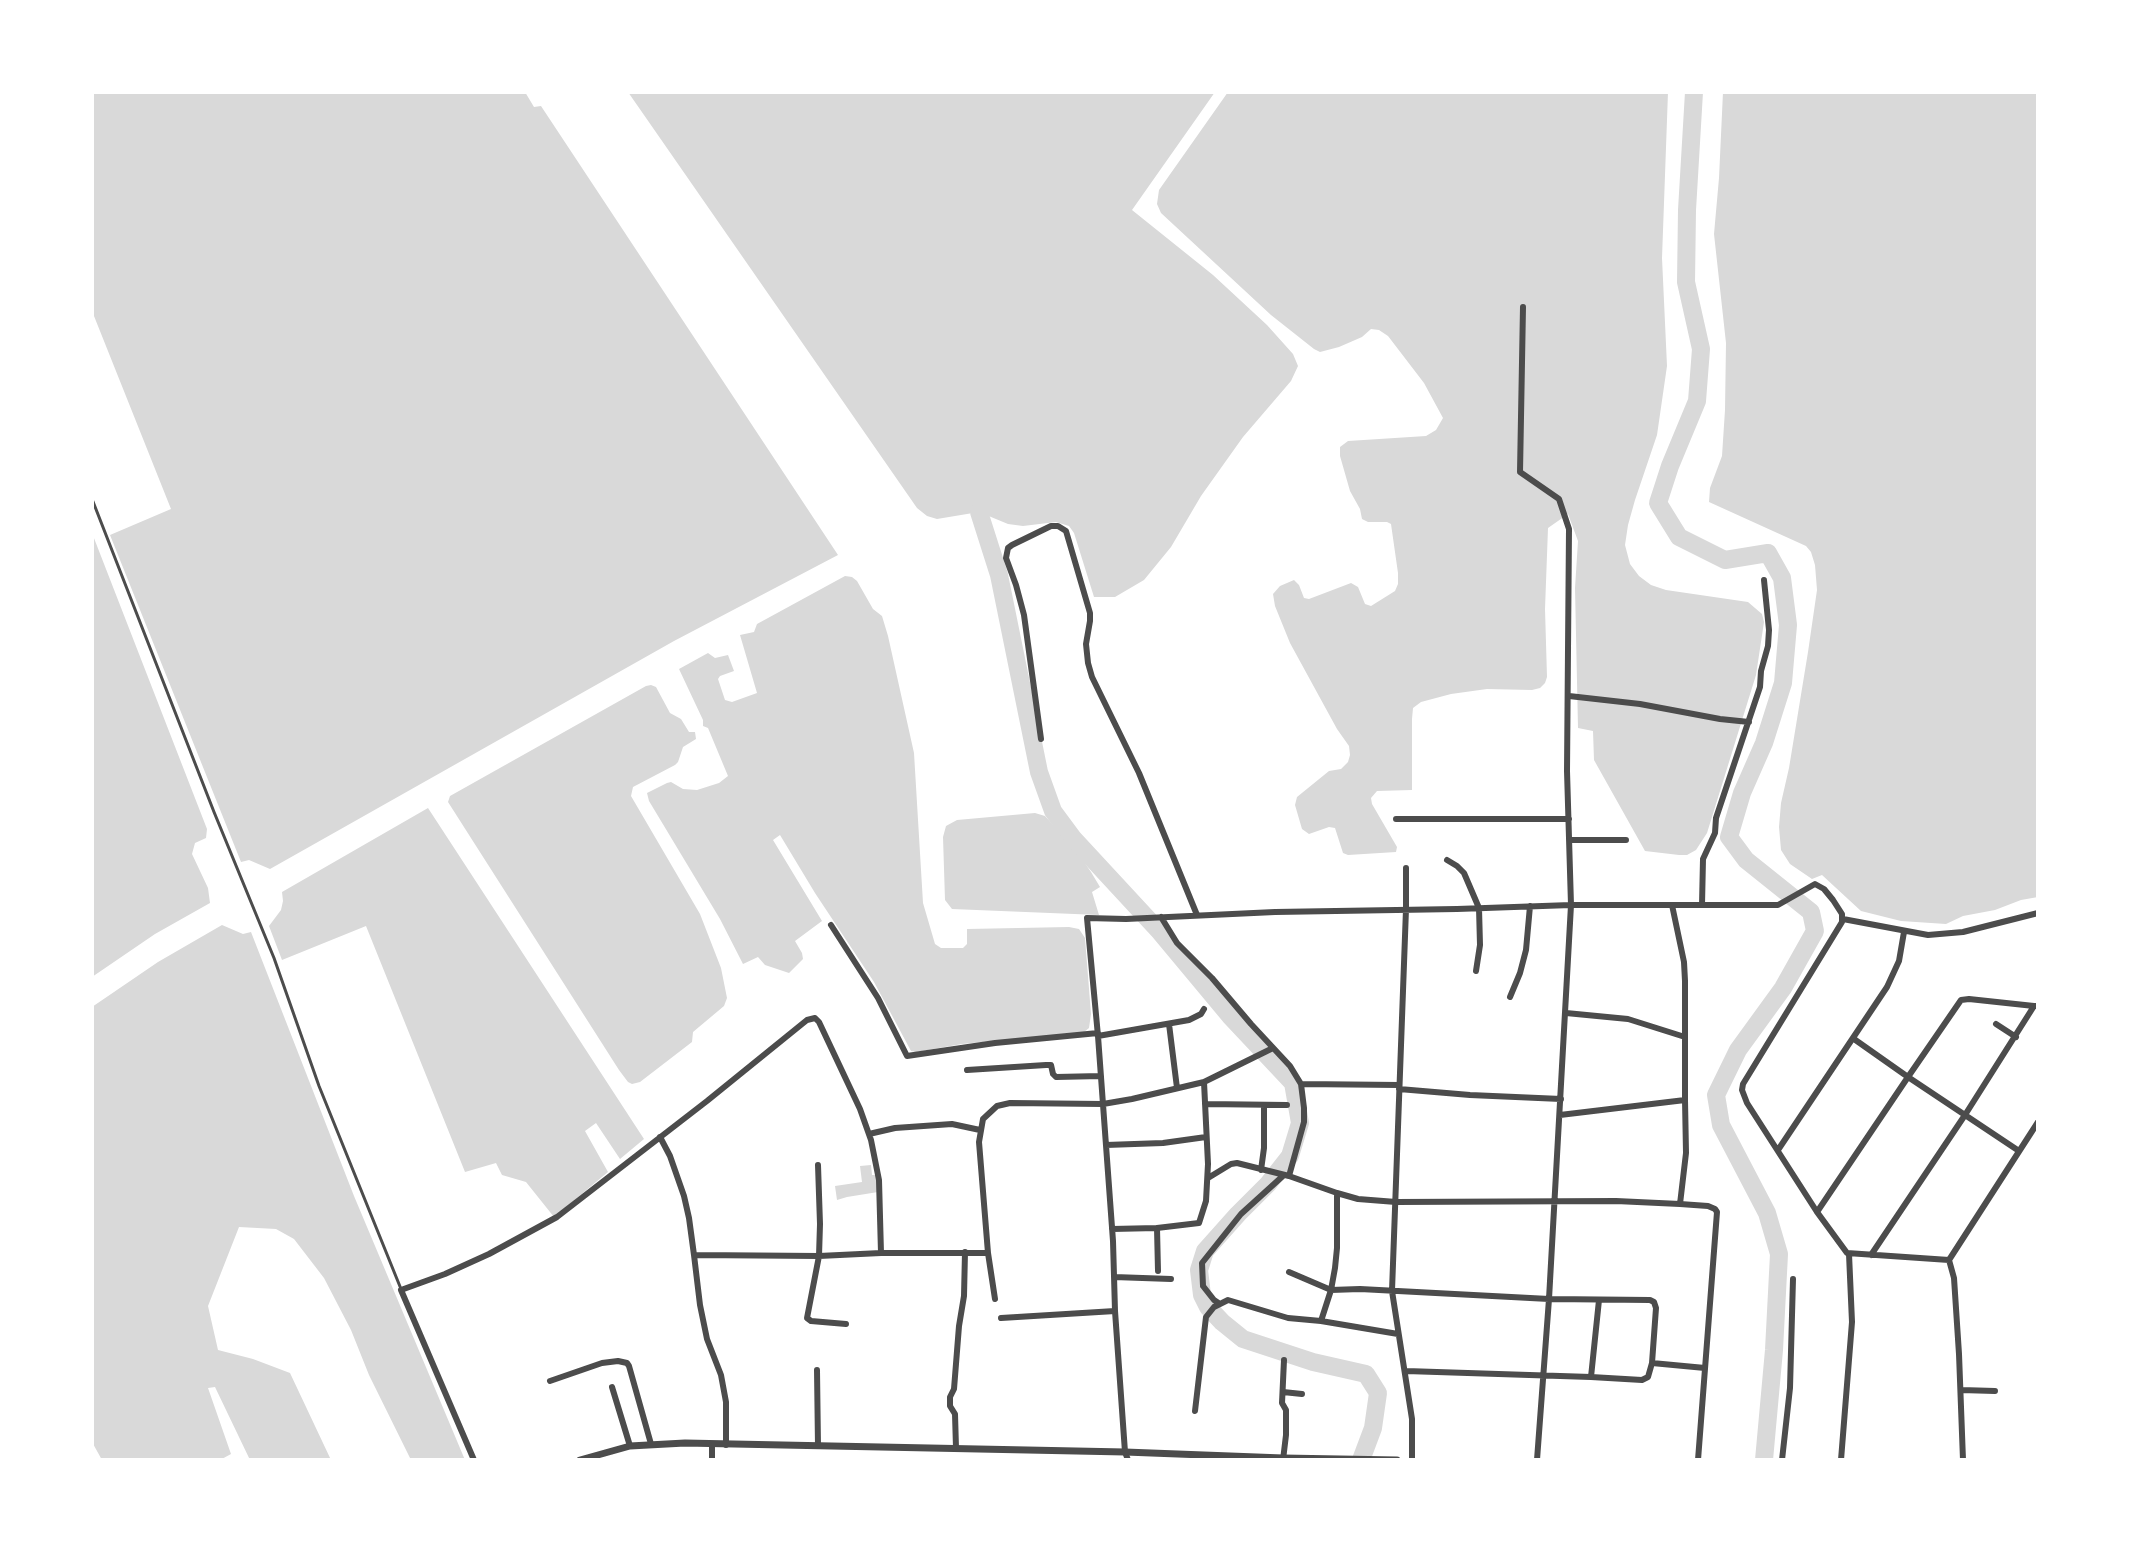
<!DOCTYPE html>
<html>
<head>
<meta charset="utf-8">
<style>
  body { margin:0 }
  #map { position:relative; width:2130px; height:1552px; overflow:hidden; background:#fff; font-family:"Varela Round",sans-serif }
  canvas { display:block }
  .frame { position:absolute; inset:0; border:94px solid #fff; pointer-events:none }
</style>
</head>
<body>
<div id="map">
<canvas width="2130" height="1552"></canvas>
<div class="frame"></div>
</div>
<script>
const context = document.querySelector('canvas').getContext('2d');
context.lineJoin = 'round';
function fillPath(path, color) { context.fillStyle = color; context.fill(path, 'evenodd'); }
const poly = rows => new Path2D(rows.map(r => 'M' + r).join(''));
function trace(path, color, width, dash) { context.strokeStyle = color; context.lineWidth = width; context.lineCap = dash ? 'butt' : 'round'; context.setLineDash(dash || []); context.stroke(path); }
fillPath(poly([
  [92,92,525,92,534,107,541,106,838,555,674,641,270,869,249,860,241,862,110,535,171,509,92,311],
  [628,92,1215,92,1132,210,1213,275,1267,325,1293,354,1298,366,1291,381,1243,437,1201,496,1171,547,1144,580,1115,597,1094,597,1074,533,1069,526,1056,522,1023,526,1008,524,979,512,937,519,927,516,917,508],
  [1228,92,1668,92,1662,258,1667,366,1657,435,1635,500,1628,525,1625,545,1630,564,1639,576,1651,585,1666,590,1748,602,1762,614,1764,622,1756,675,1707,833,1696,850,1687,855,1679,855,1645,851,1594,760,1593,731,1578,728,1575,588,1578,541,1568,514,1548,528,1545,609,1547,677,1545,683,1540,688,1532,690,1487,689,1451,694,1421,702,1413,708,1412,719,1412,790,1377,791,1371,798,1372,804,1397,847,1396,852,1348,855,1343,853,1335,828,1329,827,1309,834,1302,829,1295,805,1297,797,1329,771,1341,769,1348,762,1350,755,1349,746,1337,729,1290,643,1275,606,1273,594,1280,586,1294,580,1299,585,1304,598,1309,599,1351,583,1358,587,1365,604,1371,606,1395,591,1398,584,1398,573,1391,524,1387,522,1368,522,1362,519,1360,509,1350,491,1340,456,1340,447,1348,441,1426,436,1436,430,1443,418,1424,383,1388,336,1379,330,1371,329,1362,337,1339,347,1320,352,1314,349,1271,315,1161,213,1157,204,1159,190],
  [1723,92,2038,92,2038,897,2021,900,1995,910,1963,916,1946,924,1901,921,1861,911,1822,875,1812,879,1790,864,1781,850,1779,827,1781,803,1789,768,1808,652,1817,590,1815,565,1811,552,1806,546,1709,502,1710,488,1722,456,1725,410,1726,343,1714,234,1719,178],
  [92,533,207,829,206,838,195,843,192,854,208,888,210,903,155,934,92,977],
  [845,576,852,577,857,581,873,609,882,616,888,636,914,753,923,903,935,944,941,948,963,948,967,944,967,929,1069,927,1079,929,1085,938,1091,1014,1089,1028,1084,1032,962,1044,916,1052,911,1051,874,982,815,893,780,835,773,840,822,921,795,941,802,953,803,959,789,973,765,965,758,957,743,964,720,919,649,801,647,793,667,783,671,782,683,789,697,790,719,783,728,776,708,728,703,726,703,720,679,669,708,653,715,658,728,655,734,671,720,676,718,679,725,700,732,702,757,693,740,635,754,632,757,624],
  [651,685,656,687,670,713,681,719,689,732,695,732,696,739,683,747,678,762,675,765,633,787,631,796,700,914,721,968,727,998,724,1006,693,1032,692,1042,640,1082,632,1084,628,1082,619,1070,448,802,450,796,646,686],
  [428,808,644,1139,620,1159,596,1123,585,1131,608,1172,554,1217,526,1182,502,1175,496,1163,465,1172,366,926,282,960,269,926,281,910,283,901,282,892],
  [1035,813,1045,816,1076,850,1091,872,1100,887,1092,892,1099,915,952,909,945,900,943,837,946,826,957,820],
  [222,925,243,934,251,932,354,1196,465,1460,411,1460,369,1375,351,1330,324,1278,294,1239,276,1229,239,1227,208,1306,218,1350,253,1359,290,1373,331,1460,250,1460,215,1387,208,1388,231,1454,220,1460,102,1460,92,1442,92,1007,158,962],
  [871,1165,872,1175,876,1175,878,1192,847,1197,837,1200,835,1186,862,1182,860,1166]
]), '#d9d9d9');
trace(poly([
  [1694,92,1687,210,1686,282,1701,349,1697,401,1670,466,1658,503,1679,537,1725,560,1768,553,1782,578,1788,625,1783,683,1764,743,1742,793,1729,837,1746,860,1811,912,1815,931,1783,988,1738,1050,1716,1095,1721,1125,1767,1213,1779,1254,1774,1350,1764,1460],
  [979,512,999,575,1039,772,1053,811,1073,838,1160,932,1230,1016,1293,1083,1300,1123,1290,1156,1268,1184,1238,1214,1205,1251,1199,1270,1202,1295,1208,1307,1222,1322,1243,1339,1313,1362,1366,1374,1378,1393,1373,1428,1361,1460]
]), '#d9d9d9', 18);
trace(poly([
  [92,499,214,812,274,958,319,1086,401,1289]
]), '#4c4c4c', 3);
trace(poly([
  [1523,307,1520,472,1559,499,1569,529,1567,771,1571,905,1549,1299,1537,1460],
  [1569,696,1640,704,1720,719,1749,722],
  [1041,739,1024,615,1016,585,1006,558,1008,548,1012,545,1051,526,1058,526,1066,531,1090,613,1090,621,1086,644,1088,663,1092,677,1139,773,1197,915],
  [1396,819,1569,819],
  [1569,840,1626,840],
  [1447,860,1457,866,1464,873,1479,908,1480,945,1476,971],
  [1406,868,1406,909,1392,1291,1412,1419,1412,1460],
  [1672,905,1684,962,1685,981,1685,1100],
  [1702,905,1703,859,1715,833,1716,818,1760,687,1761,671,1768,646,1769,630,1764,580],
  [1161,917,1177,943,1212,978,1251,1024,1290,1066,1301,1084,1304,1108,1304,1122,1289,1176],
  [1843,919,1928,935,1963,932,2038,913],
  [831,925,878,998,907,1056,995,1043,1098,1033],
  [1510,997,1520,973,1526,950,1530,906],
  [1566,1013,1628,1019,1685,1037],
  [1169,1024,1177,1088],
  [1996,1024,2016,1037],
  [1098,1036,1189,1020,1201,1014,1204,1009],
  [1854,1039,1908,1077,1961,1000,1969,999,2034,1006],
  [967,1070,1046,1065,1051,1065,1053,1074,1056,1077,1101,1076],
  [1301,1084,1399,1085],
  [1399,1089,1470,1095,1561,1099],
  [1205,1104,1287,1105],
  [869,1134,895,1128,952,1124,980,1130],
  [660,1137,670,1156,684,1196,689,1218,694,1255],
  [1106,1145,1163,1143,1206,1137],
  [1778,1150,1887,987,1899,961,1904,932],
  [2019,1151,1965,1115,2034,1006,2038,1006],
  [818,1165,820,1224,819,1256,807,1318,811,1321,846,1324],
  [1261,1170,1264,1148,1264,1106],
  [1208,1178,1231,1164,1237,1163,1289,1176,1337,1193],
  [1680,1204,1708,1206,1715,1209,1717,1212,1698,1460],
  [1817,1212,1908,1077,1965,1115,1871,1255],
  [1112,1229,1157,1228],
  [881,1253,988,1253,979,1142,983,1119,997,1106,1010,1103,1103,1104,1132,1099,1204,1082,1273,1048],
  [988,1253,995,1299],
  [1949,1260,2038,1122],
  [1158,1271,1157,1228,1199,1223,1206,1201,1208,1164,1204,1082],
  [1289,1272,1331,1290,1360,1289,1549,1299,1650,1300,1654,1302,1656,1308,1652,1363,1705,1368],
  [1114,1277,1171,1279],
  [1220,1304,1214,1300,1203,1286,1202,1263,1241,1214,1284,1175],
  [1001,1318,1115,1311],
  [1321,1321,1331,1290,1335,1268,1337,1248,1337,1193,1358,1199,1396,1202,1616,1201,1680,1204,1686,1153,1685,1100,1560,1115],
  [817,1370,818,1446],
  [1406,1371,1591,1377,1599,1300],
  [1591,1377,1642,1380,1648,1377,1652,1363],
  [550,1381,602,1363,618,1361,627,1363,629,1366,651,1444],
  [612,1387,630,1446],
  [1961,1390,1995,1391],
  [1283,1392,1302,1394],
  [1195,1411,1206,1317,1214,1307,1228,1300,1288,1318,1321,1321,1398,1334],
  [956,1448,955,1414,950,1406,950,1397,954,1389,959,1326,964,1296,965,1252],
  [474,1460,401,1290,445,1274,489,1254,557,1217,707,1101,807,1020,815,1018,819,1022,860,1109,871,1140,879,1180,881,1253,819,1256,694,1255,700,1305,707,1339,721,1375,726,1402,726,1445],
  [712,1460,712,1444],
  [1128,1460,1125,1452,1115,1311,1113,1241,1098,1036,1087,918,1126,919,1275,912,1457,909,1571,905,1778,905,1815,884,1824,889,1833,900,1842,914,1842,922,1743,1084,1742,1090,1747,1103,1817,1212,1847,1253,1949,1260,1954,1278,1959,1354,1963,1460],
  [1283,1460,1286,1435,1286,1410,1282,1403,1284,1360],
  [1782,1460,1790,1388,1793,1279],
  [1841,1460,1852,1322,1849,1254]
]), '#4c4c4c', 6);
trace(poly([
  [580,1460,630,1446,685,1443,1125,1452,1283,1458,1397,1460]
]), '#4c4c4c', 7);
</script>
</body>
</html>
